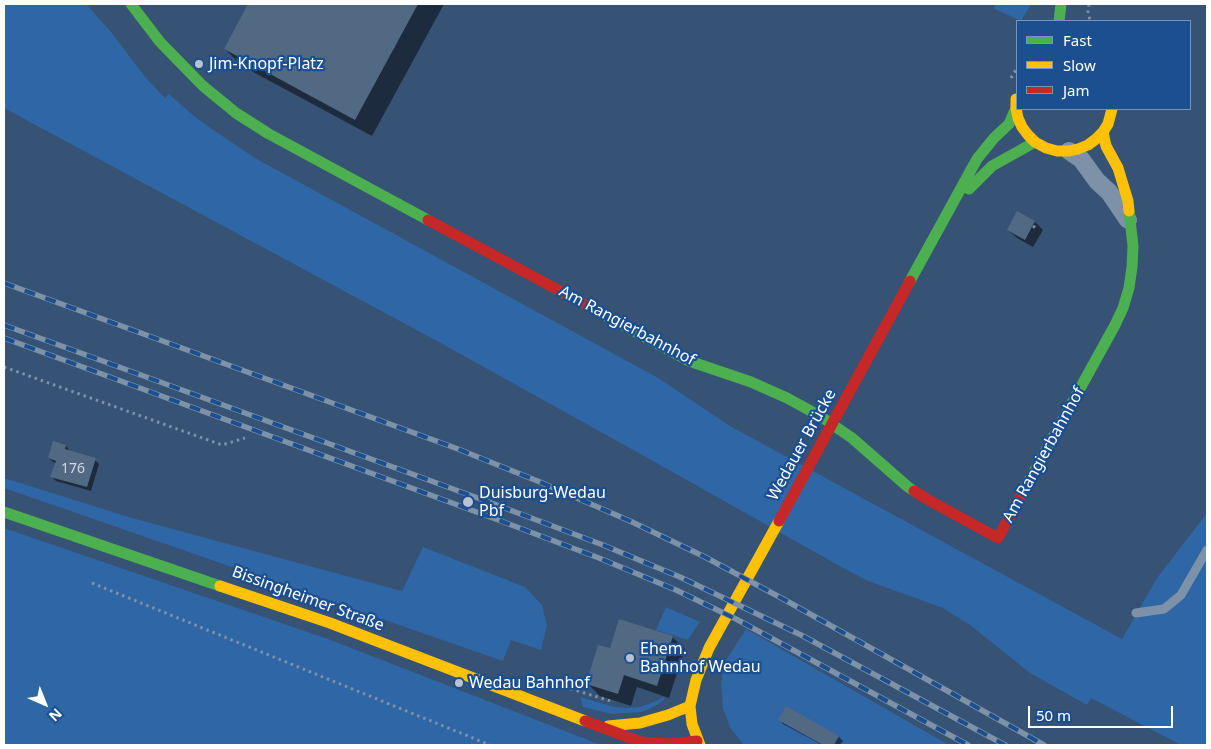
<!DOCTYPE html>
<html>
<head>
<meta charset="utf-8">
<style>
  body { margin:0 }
  #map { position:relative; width:1211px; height:749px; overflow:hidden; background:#365274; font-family:"Noto Sans",sans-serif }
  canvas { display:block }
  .frame { position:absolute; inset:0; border:5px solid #fff; pointer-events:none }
  .legend { position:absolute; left:1016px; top:20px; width:175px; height:90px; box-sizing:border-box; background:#1b4f8f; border:1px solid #7695bc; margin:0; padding:6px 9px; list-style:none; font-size:15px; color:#fff }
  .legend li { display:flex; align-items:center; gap:10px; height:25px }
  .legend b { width:25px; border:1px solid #7695bc }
  .north { position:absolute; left:20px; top:679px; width:50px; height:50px; -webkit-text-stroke:4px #1b4f8f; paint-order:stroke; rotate:136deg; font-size:14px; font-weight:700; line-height:20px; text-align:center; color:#fff }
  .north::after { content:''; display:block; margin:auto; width:18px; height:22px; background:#fff; clip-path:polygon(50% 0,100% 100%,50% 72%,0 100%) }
  .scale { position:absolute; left:1028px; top:706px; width:145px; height:22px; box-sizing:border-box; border:2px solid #fff; border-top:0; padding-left:6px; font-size:15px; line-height:18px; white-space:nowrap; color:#fff; -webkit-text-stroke:4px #1b4f8f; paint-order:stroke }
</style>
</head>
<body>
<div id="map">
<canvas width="1211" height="749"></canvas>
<div class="frame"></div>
<ul class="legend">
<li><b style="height:6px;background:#4caf50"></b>Fast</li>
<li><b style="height:6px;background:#ffc107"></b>Slow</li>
<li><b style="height:6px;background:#c62828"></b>Jam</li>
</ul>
<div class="north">N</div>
<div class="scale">50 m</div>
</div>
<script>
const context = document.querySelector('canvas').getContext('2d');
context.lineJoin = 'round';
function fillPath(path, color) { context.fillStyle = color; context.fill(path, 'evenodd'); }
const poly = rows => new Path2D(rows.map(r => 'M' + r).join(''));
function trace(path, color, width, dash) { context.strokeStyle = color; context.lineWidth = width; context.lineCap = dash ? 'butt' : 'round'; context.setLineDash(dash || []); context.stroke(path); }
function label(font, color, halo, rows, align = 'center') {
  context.font = font + ' "Noto Sans",sans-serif'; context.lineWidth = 4.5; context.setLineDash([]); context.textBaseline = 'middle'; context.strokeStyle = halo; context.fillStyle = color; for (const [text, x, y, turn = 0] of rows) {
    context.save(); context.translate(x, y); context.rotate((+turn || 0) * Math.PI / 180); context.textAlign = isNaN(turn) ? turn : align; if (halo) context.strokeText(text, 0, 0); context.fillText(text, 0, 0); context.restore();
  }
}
fillPath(poly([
  [4,4,86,4,111,32,146,78,165,98,169,94,194,116,212,129,255,158,660,379,730,426,1122,639,1157,578,1207,513,1207,745,1181,745,1091,698,1087,705,1030,673,970,625,943,608,868,581,845,569,653,461,437,341,4,108],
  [996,4,1031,4,1021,21,993,8],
  [4,478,132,518,402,591,423,547,525,587,542,605,547,625,541,650,511,640,503,661,4,488],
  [4,528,328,639,601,745,4,745],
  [666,607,700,622,688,640,656,630],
  [746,629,949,745,744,745,731,729,723,709,721,683,725,662],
  [580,697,614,707,628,708,640,707,654,702,661,698,663,697,665,699,655,706,642,712,612,714,583,707]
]), '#2f66a5');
fillPath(poly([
  [250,4,444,4,372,136,242,66,225,49],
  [1035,222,1043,230,1033,247,1017,238,1008,230],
  [66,446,69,450,69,452,95,460,99,464,91,491,56,481,52,477,56,463,53,462,49,458],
  [672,637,685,649,669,698,637,687,631,706,600,696,587,683,610,650],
  [786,708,839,737,843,741,840,745,822,745,783,724,780,720]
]), '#0007');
fillPath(poly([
  [248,4,418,4,355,120,224,49],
  [1017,211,1035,221,1025,240,1007,230],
  [53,441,66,445,65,449,96,458,87,487,50,477,56,461,48,458],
  [619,619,673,636,657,686,624,675,618,694,586,684,598,645,610,648],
  [786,706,839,736,834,745,823,745,778,720]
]), '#526984');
trace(poly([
  [1089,4,1088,11,1090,21],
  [1011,78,1017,68],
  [1033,226,1036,228],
  [4,367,222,445,245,438],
  [92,583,490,745],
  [558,685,614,702]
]), '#7d92a8', 3, [2.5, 4]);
trace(poly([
  [1136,613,1164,609,1181,595,1207,550]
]), '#7d92a8', 9);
trace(poly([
  [1069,151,1081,159,1097,181,1109,192,1128,220]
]), '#7d92a8', 18);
trace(poly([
  [131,4,160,42,203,86,236,113,269,134,428,220],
  [1059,21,1061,4],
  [969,189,992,166,1035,142],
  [910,281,977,159,994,138,1009,124,1016,108],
  [599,312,689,361,751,382,787,398,820,416,852,438,908,487,914,491],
  [1024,490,1115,325,1123,308,1129,288,1132,267,1133,246,1129,211],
  [4,512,220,586]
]), '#4caf50', 11);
trace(poly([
  [1016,99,1016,108,1018,118,1022,127,1028,135,1035,142,1046,148,1057,151,1069,151,1078,149,1088,145,1096,139,1103,132,1108,124,1112,109],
  [1103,132,1106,146,1118,168,1128,201,1129,211],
  [220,586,330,623,585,721],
  [608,726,640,723,668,715,690,706],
  [700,745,692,724,690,706,696,680,709,648,779,521]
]), '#ffc107', 11);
trace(poly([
  [428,220,599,312],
  [914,491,932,502,998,538,1024,490],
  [779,521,910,281],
  [585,721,641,742,669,744,697,741]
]), '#c62828', 11);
const rail = poly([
  [4,283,458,449,540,482,630,521,705,557,785,600,1044,745],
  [4,325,486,501,603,545,680,577,803,636,1005,745],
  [4,338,501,521,599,558,676,590,736,619,968,745]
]);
trace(rail, '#7e92a7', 5.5);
trace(rail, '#1b4f8f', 4, [11]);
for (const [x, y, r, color] of [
  [199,64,5,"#b9c2ce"],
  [468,502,6,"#b9c2ce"],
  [630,658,5,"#b9c2ce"],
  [459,683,5,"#b9c2ce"]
]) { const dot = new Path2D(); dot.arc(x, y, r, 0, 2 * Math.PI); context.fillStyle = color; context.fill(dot); trace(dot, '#1b4f8f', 2); }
label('14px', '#d4dae0', null, [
  ["176",73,469]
]);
label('16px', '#fff', '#1b4f8f', [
  ["Jim-Knopf-Platz",209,64],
  ["Duisburg-Wedau",479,493],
  ["Pbf",479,511],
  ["Ehem.",640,649],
  ["Bahnhof Wedau",640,667],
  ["Wedau Bahnhof",469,683]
], 'left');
label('16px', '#fff', '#1b4f8f', [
  ["Am Rangierbahnhof",627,326,28],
  ["Wedauer Brücke",802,445,-61],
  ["Am Rangierbahnhof",1044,455,-61],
  ["Bissingheimer Straße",308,599,20]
]);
</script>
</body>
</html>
